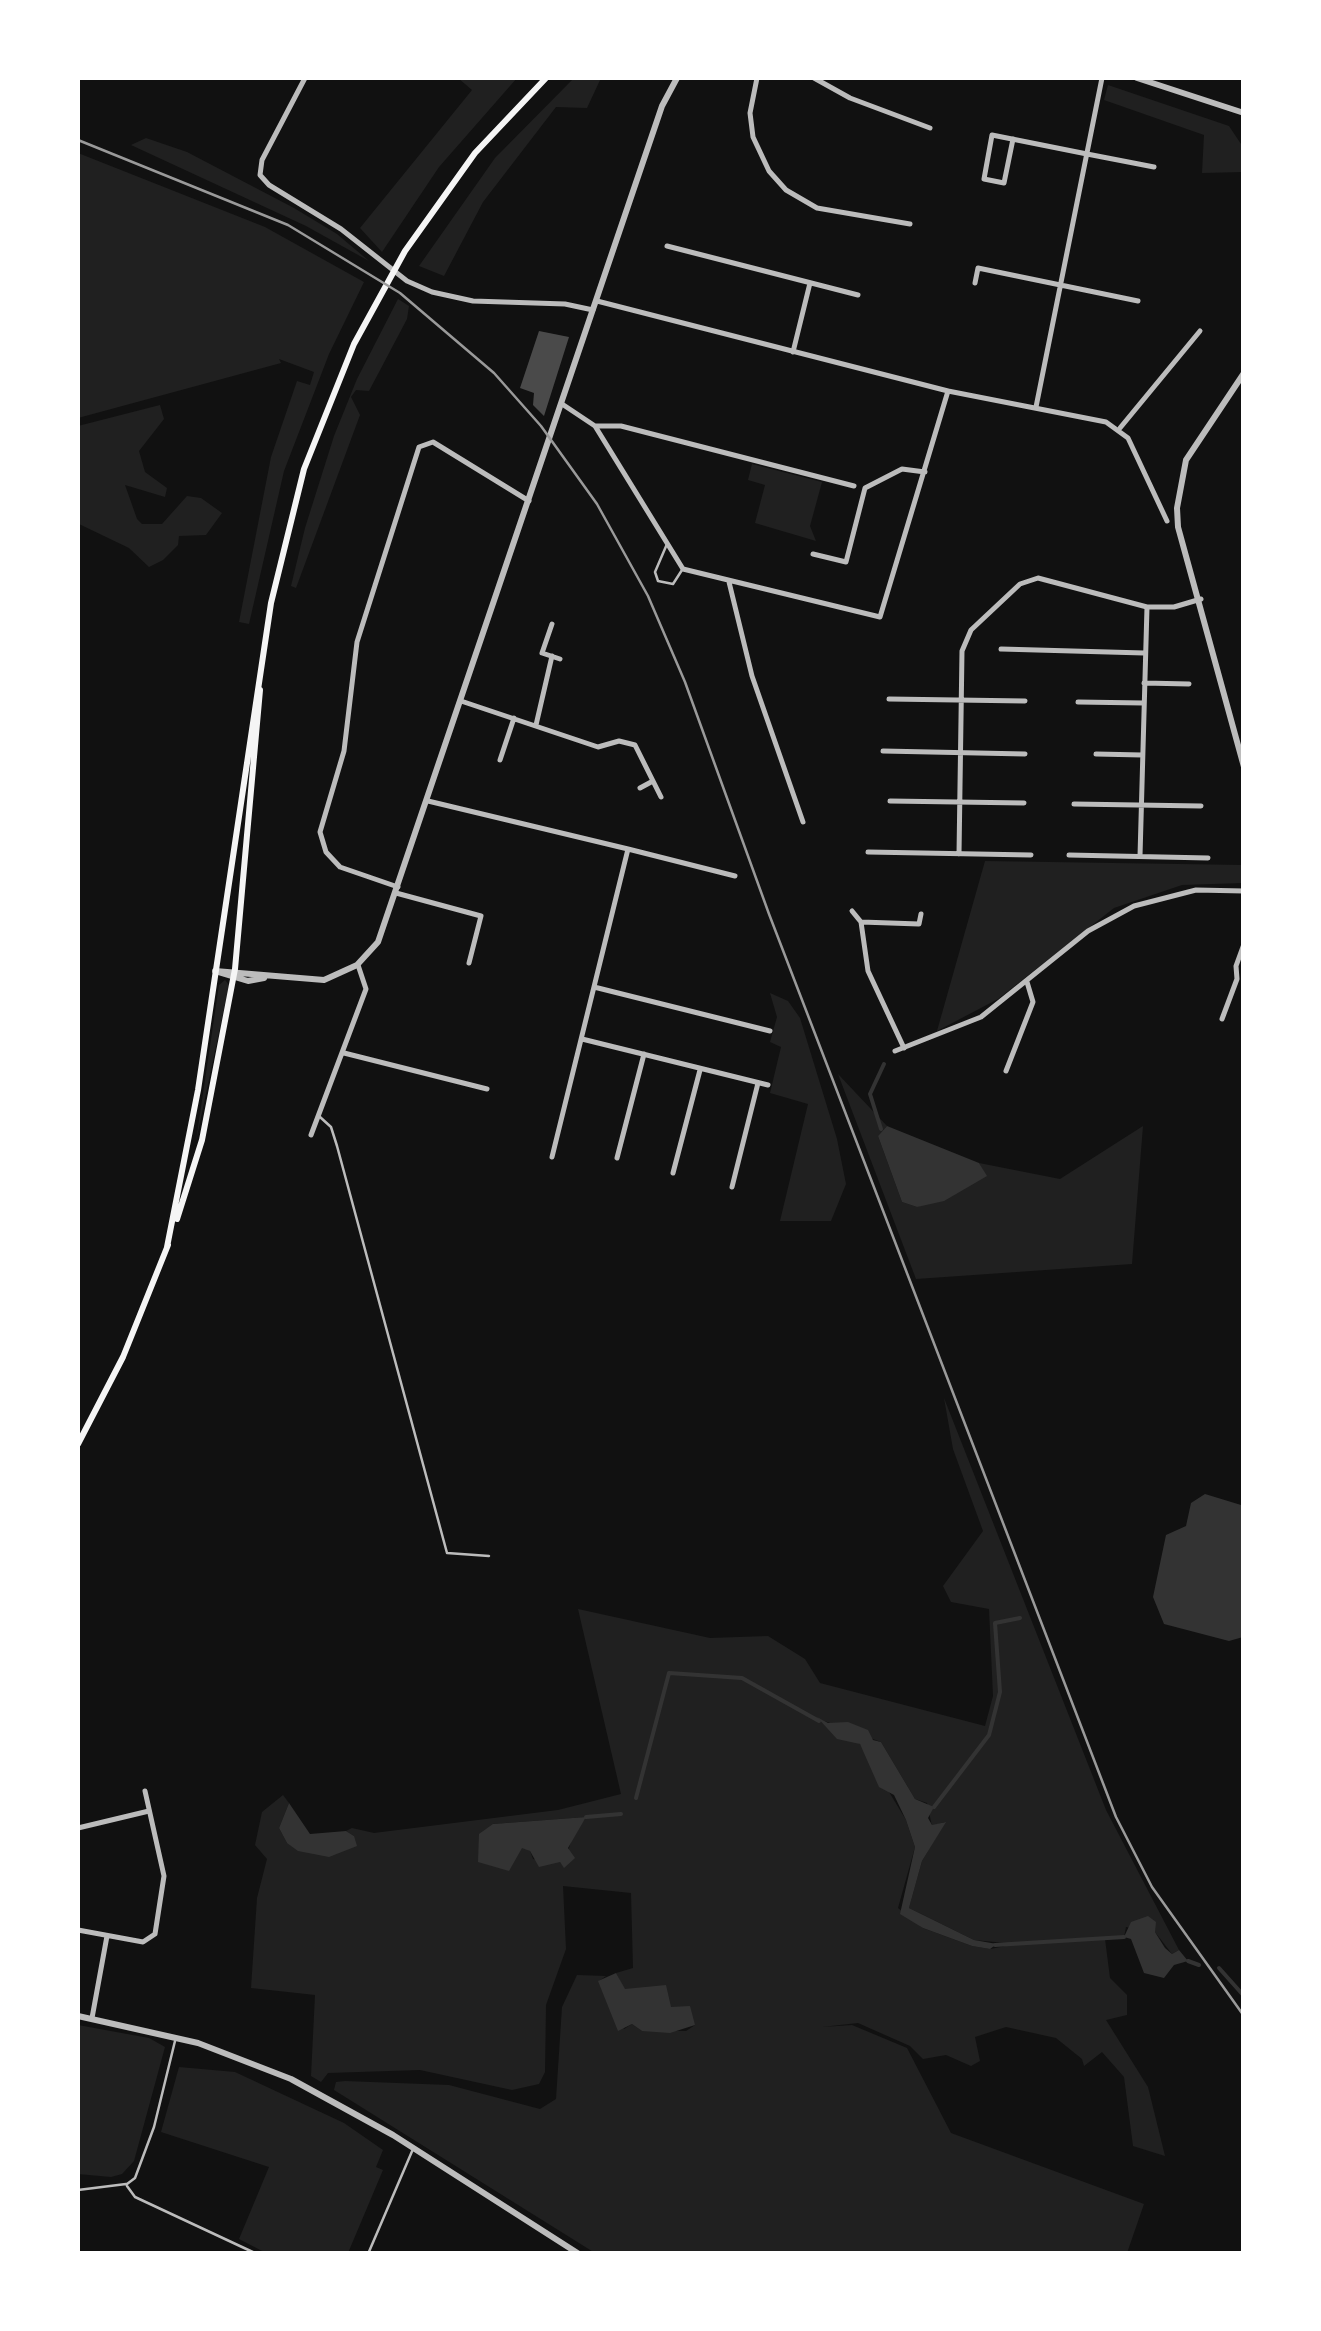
<!DOCTYPE html>
<html>
<head>
<meta charset="utf-8">
<style>
  body { margin:0 }
  #map { position:relative; width:1321px; height:2331px; overflow:hidden; background:#111; font-family:Commissioner,sans-serif }
  canvas { display:block }
  .frame { position:absolute; inset:0; border:80px solid #fff; pointer-events:none }
</style>
</head>
<body>
<div id="map">
<canvas width="1321" height="2331"></canvas>
<div class="frame"></div>
</div>
<script>
const context = document.querySelector('canvas').getContext('2d');
context.lineJoin = 'round';
function fillPath(path, color) { context.fillStyle = color; context.fill(path, 'evenodd'); }
const poly = rows => new Path2D(rows.map(r => 'M' + r).join(''));
function trace(path, color, width, dash) { context.strokeStyle = color; context.lineWidth = width; context.lineCap = dash ? 'butt' : 'round'; context.setLineDash(dash || []); context.stroke(path); }
fillPath(poly([
  [458,78,517,78,439,167,382,252,360,228,472,90],
  [574,78,601,78,587,108,556,107,483,202,444,276,419,266,495,158],
  [1108,85,1229,126,1243,147,1243,172,1202,173,1204,135,1104,100],
  [146,138,187,152,294,208,337,234,369,261,306,226,131,145],
  [78,153,265,227,364,282,329,354,284,471,249,624,239,622,271,457,297,381,310,385,314,372,279,359,281,363,78,418],
  [398,299,409,306,407,319,369,391,356,390,351,397,360,415,296,588,291,586,305,528,334,436,357,379],
  [160,405,164,419,139,451,145,472,167,488,165,497,125,485,137,519,142,524,162,524,187,496,201,498,222,513,206,535,179,536,178,545,163,560,149,567,129,548,79,524,78,426],
  [752,464,822,482,810,526,816,541,755,523,765,485,748,480],
  [985,861,1243,865,1243,883,1182,885,1114,908,998,999,937,1031],
  [225,980,229,985,196,1141,219,985],
  [770,993,788,1001,800,1018,837,1139,846,1184,831,1221,780,1221,808,1104,770,1093,781,1047,770,1042,777,1017],
  [838,1074,887,1126,878,1136,902,1202,917,1207,986,1176,979,1163,1060,1179,1143,1126,1132,1264,916,1279],
  [944,1398,1106,1810,1179,1950,1172,1954,1155,1932,1126,1927,1124,1937,1105,1939,1110,1978,1127,1995,1127,2015,1106,2020,1148,2087,1165,2156,1133,2146,1124,2077,1102,2052,1084,2066,1082,2059,1056,2038,1006,2027,975,2037,980,2061,971,2066,946,2055,923,2059,910,2046,858,2023,822,2027,852,2025,907,2048,951,2133,1144,2204,1127,2253,595,2253,334,2090,336,2082,345,2081,449,2085,540,2109,556,2099,562,2007,577,1975,606,1976,599,1981,624,2029,632,2024,642,2031,686,2031,695,2025,671,2007,624,1989,616,1973,633,1968,631,1893,563,1886,566,1949,546,2005,545,2072,539,2084,512,2090,420,2070,328,2073,321,2082,311,2076,315,1995,251,1988,257,1898,267,1859,255,1845,262,1812,283,1795,289,1803,279,1828,287,1843,354,1836,346,1831,352,1828,374,1833,558,1810,621,1794,578,1609,710,1638,768,1636,805,1659,820,1683,985,1726,993,1696,989,1609,951,1602,943,1586,983,1531,953,1449],
  [819,1719,881,1742,915,1799,927,1803,932,1826,945,1822,922,1861,909,1908,974,1940,1016,1944,990,1949,972,1946,923,1928,898,1908,915,1847,906,1820,860,1744],
  [586,1817,572,1837,564,1867,560,1862,533,1859,530,1851,493,1824],
  [78,2025,149,2038,165,2047,134,2161,122,2174,111,2177,78,2174],
  [179,2067,235,2072,344,2123,383,2150,376,2167,383,2170,348,2253,266,2253,239,2239,269,2167,161,2132]
]), '#202020');
fillPath(poly([
  [887,1126,979,1163,987,1176,944,1201,917,1207,902,1202,878,1136],
  [1205,1494,1241,1505,1243,1512,1243,1637,1229,1641,1164,1624,1153,1597,1166,1535,1186,1526,1191,1503],
  [817,1717,828,1723,848,1722,868,1730,873,1740,881,1742,915,1799,934,1807,928,1818,932,1825,946,1822,922,1861,909,1908,974,1940,997,1944,990,1949,972,1946,923,1928,900,1914,915,1847,906,1820,894,1795,879,1787,860,1744,837,1739],
  [289,1803,310,1834,346,1831,354,1836,357,1846,329,1857,298,1851,287,1843,279,1828],
  [586,1817,568,1848,575,1858,564,1868,560,1862,539,1867,530,1851,522,1848,509,1871,478,1862,479,1834,493,1824],
  [1148,1916,1156,1922,1155,1932,1165,1948,1172,1954,1179,1950,1188,1961,1174,1965,1164,1978,1144,1973,1131,1939,1124,1937,1131,1922],
  [616,1973,625,1989,666,1985,671,2007,690,2006,695,2025,670,2033,642,2031,632,2024,618,2031,598,1981]
]), '#333');
trace(poly([
  [881,1129,870,1094,884,1064],
  [636,1798,669,1673,742,1678,819,1721],
  [934,1807,989,1735,1000,1692,995,1623,1020,1618],
  [586,1817,621,1814],
  [995,1945,1124,1937],
  [1188,1961,1199,1965],
  [1219,1968,1244,1996]
]), '#333', 4);
fillPath(poly([
  [539,331,569,337,544,416,533,405,534,393,520,388]
]), '#4a4a4a');
trace(poly([
  [667,544,655,572,658,581,673,584,682,570],
  [320,1117,331,1127,337,1146,447,1553,489,1556],
  [127,2184,135,2178,154,2127,175,2041],
  [127,2186,135,2197,257,2254],
  [78,2190,126,2184],
  [368,2254,413,2149]
]), '#bcbcbc', 2.5);
trace(poly([
  [305,78,262,160,260,175,269,185,341,229,407,281,432,292,473,301,565,304,593,310],
  [757,78,750,113,753,137,769,171,786,190,817,208,910,224],
  [814,78,850,98,930,128],
  [1013,139,1004,183,984,179,992,135,1087,154,1154,167],
  [667,246,858,295],
  [975,283,978,268,1138,301],
  [597,301,948,391,1106,422,1128,438,1167,521],
  [793,352,810,283],
  [562,404,595,426,683,569,880,617,948,391],
  [1036,407,1102,78],
  [595,426,621,426,854,486],
  [1120,428,1200,331],
  [813,554,846,562,865,488,902,469,925,472],
  [729,582,752,676,803,822],
  [552,624,542,653,560,659],
  [1001,649,1144,653],
  [1144,683,1189,684],
  [889,699,1025,701],
  [461,701,598,747,619,741,635,745,661,797],
  [1078,702,1143,703],
  [536,725,552,656],
  [883,751,1025,754],
  [1096,754,1142,755],
  [500,760,514,718],
  [640,788,653,781],
  [428,801,628,849,552,1157],
  [890,801,1024,803],
  [1074,804,1201,806],
  [628,849,735,876],
  [868,852,1031,855],
  [959,854,962,651,971,630,1020,584,1038,578,1147,607,1174,607,1201,599],
  [1069,855,1208,858],
  [1140,856,1147,607],
  [398,887,340,867,326,852,320,832,344,751,357,642,419,447,433,442,529,501],
  [396,893,481,916,469,963],
  [852,911,861,922,868,971,904,1048],
  [861,922,919,924,921,914],
  [594,987,770,1031],
  [1222,1019,1237,979,1236,966,1244,944],
  [582,1039,768,1085],
  [895,1051,981,1017,1088,931,1134,906,1196,890,1244,891],
  [344,1053,487,1089],
  [1006,1071,1033,1002,1027,982],
  [311,1135,366,989,358,965],
  [617,1158,644,1054],
  [673,1173,700,1070],
  [732,1187,758,1083],
  [78,1828,149,1811],
  [78,1930,143,1942,155,1934,164,1876,145,1791],
  [92,2018,107,1936]
]), '#bcbcbc', 5);
trace(poly([
  [1137,78,1244,113],
  [1244,373,1186,460,1177,508,1178,527,1244,767],
  [215,971,324,980,357,965,378,942,662,106,677,78],
  [218,972,248,981,264,978],
  [78,2016,198,2043,291,2079,393,2135,579,2254]
]), '#bcbcbc', 6);
trace(poly([
  [177,1219,202,1140,235,969,260,690],
  [167,1247,198,1090,271,603,304,469,354,344,405,251,475,153,546,78],
  [78,1444,123,1357,168,1245]
]), '#f5f5f5', 6);
trace(poly([
  [78,140,288,225,400,293,494,373,541,426,597,504,648,596,685,682,769,914,1116,1817,1152,1887,1244,2016]
]), '#9a9a9a', 2.5);
</script>
</body>
</html>
